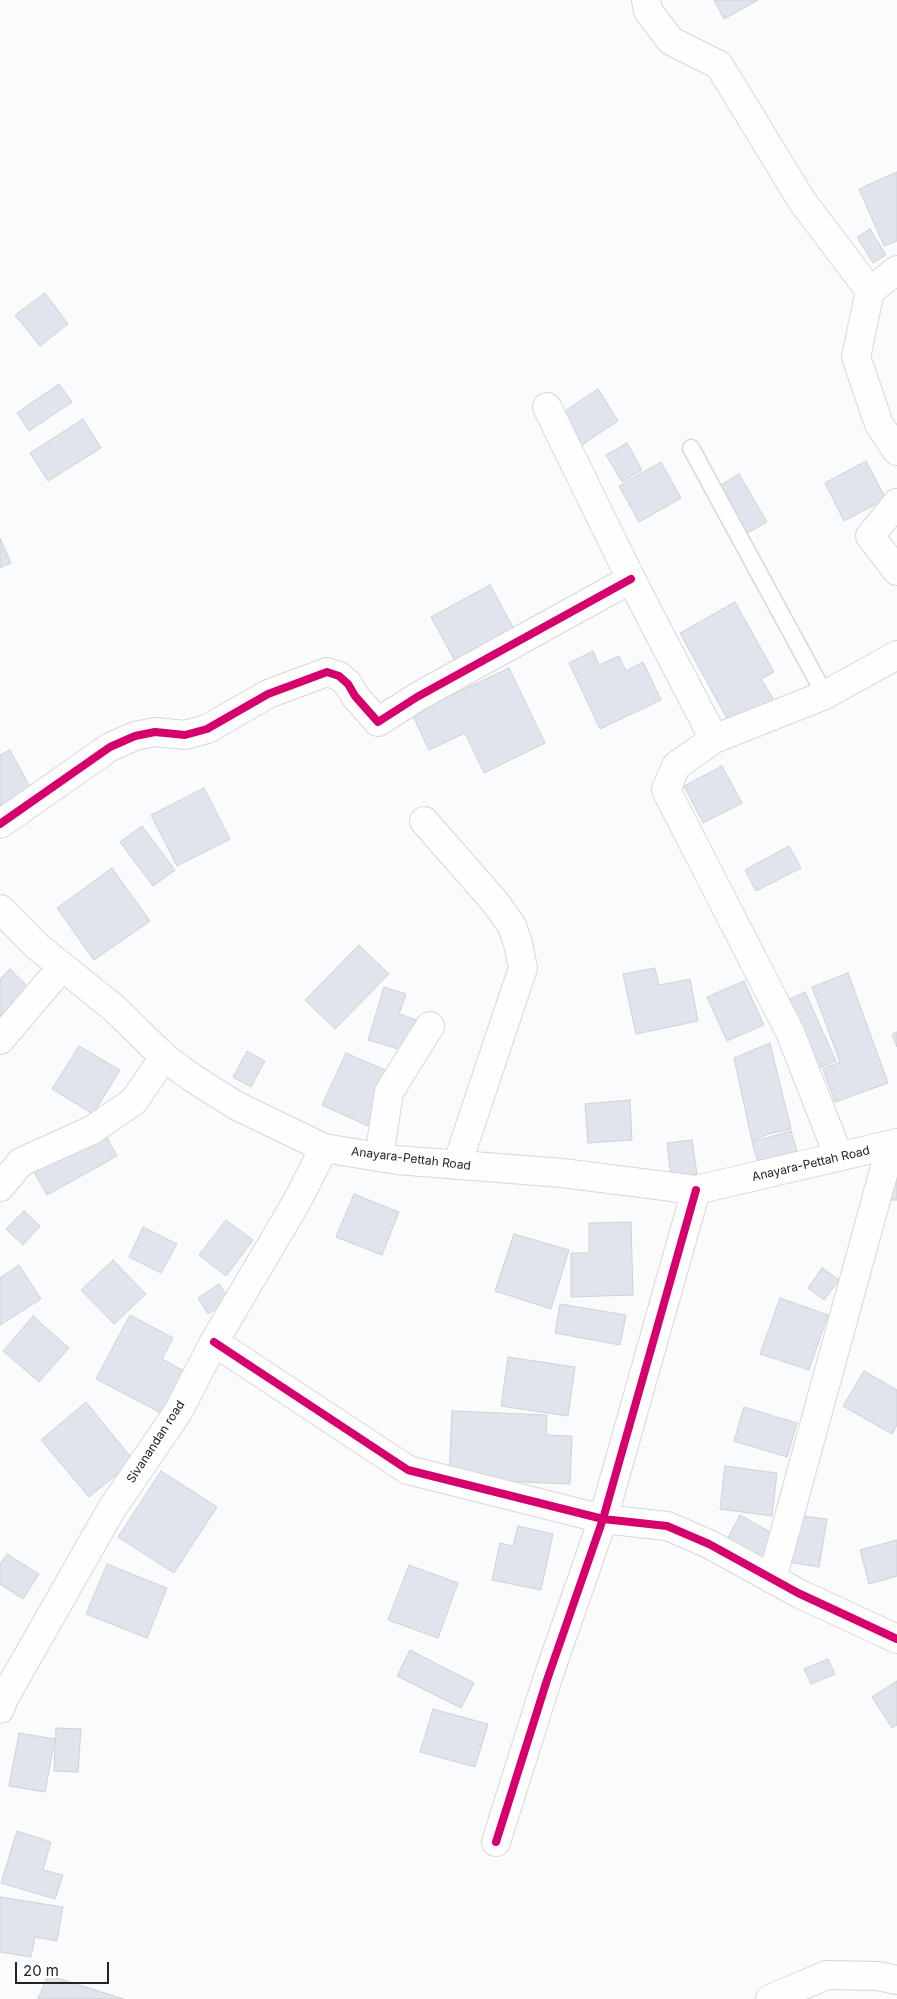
<!DOCTYPE html>
<html>
<head>
<meta charset="utf-8">
<style>
  body { margin:0 }
  #map { position:relative; width:897px; height:1999px; overflow:hidden; background:#f9fbfd; font-family:Inter,sans-serif }
  canvas { display:block }
  .scale { position:absolute; left:15px; top:1962px; width:94px; height:22px; box-sizing:border-box; border:2px solid #222325; border-top:0; padding-left:6px; font-size:15px; line-height:18px; white-space:nowrap; color:#222325; -webkit-text-stroke:4px #fff; paint-order:stroke }
</style>
</head>
<body>
<div id="map">
<canvas width="897" height="1999"></canvas>
<div class="scale">20 m</div>
</div>
<script>
const context = document.querySelector('canvas').getContext('2d');
context.lineJoin = 'round';
function fillPath(path, color) { context.fillStyle = color; context.fill(path, 'evenodd'); }
const poly = rows => new Path2D(rows.map(r => 'M' + r).join(''));
function trace(path, color, width, dash) { context.strokeStyle = color; context.lineWidth = width; context.lineCap = dash ? 'butt' : 'round'; context.setLineDash(dash || []); context.stroke(path); }
function label(font, color, halo, rows, align = 'center') {
  context.font = font + ' Inter,sans-serif'; context.lineWidth = 4.5; context.setLineDash([]); context.textBaseline = 'middle'; context.strokeStyle = halo; context.fillStyle = color; for (const [text, x, y, turn = 0] of rows) {
    context.save(); context.translate(x, y); context.rotate((+turn || 0) * Math.PI / 180); context.textAlign = isNaN(turn) ? turn : align; if (halo) context.strokeText(text, 0, 0); context.fillText(text, 0, 0); context.restore();
  }
}
const building = poly([
  [714,0,758,0,724,19,714,0],
  [897,172,897,241,884,246,859,189,897,172],
  [870,229,886,255,873,263,857,237,870,229],
  [45,293,68,324,40,346,15,315,45,293],
  [59,384,72,402,29,431,17,413,59,384],
  [598,389,618,421,574,450,554,418,598,389],
  [83,419,101,448,48,481,30,453,83,419],
  [627,443,642,470,622,482,606,455,627,443],
  [866,461,886,499,844,521,825,483,866,461],
  [661,462,681,498,639,522,619,486,661,462],
  [739,474,767,522,746,534,719,486,739,474],
  [0,538,11,563,0,568,0,538],
  [490,585,514,629,455,661,431,617,490,585],
  [735,602,774,672,761,679,774,700,730,724,680,633,735,602],
  [593,651,599,665,619,656,626,671,643,662,661,700,600,729,569,663,593,651],
  [509,668,545,743,484,773,465,733,429,750,412,714,509,668],
  [10,750,31,789,0,806,0,755,10,750],
  [722,766,742,803,703,823,684,786,722,766],
  [204,788,230,839,177,866,151,815,204,788],
  [142,826,175,870,153,886,120,842,142,826],
  [789,846,801,868,756,891,745,870,789,846],
  [112,868,150,921,94,960,57,908,112,868],
  [359,945,389,974,335,1029,305,1000,359,945],
  [655,968,659,985,690,979,698,1021,636,1034,623,974,655,968],
  [10,969,36,995,0,1030,0,979,10,969],
  [848,973,888,1083,835,1102,823,1069,840,1062,812,987,848,973],
  [744,981,764,1025,727,1041,707,997,744,981],
  [384,987,406,994,399,1014,417,1020,408,1052,368,1040,384,987],
  [805,992,836,1061,811,1072,781,1003,805,992],
  [897,1032,897,1047,892,1034,897,1032],
  [770,1043,791,1129,768,1134,752,1141,734,1058,770,1043],
  [79,1046,120,1070,93,1114,52,1089,79,1046],
  [247,1051,265,1061,251,1087,233,1077,247,1051],
  [346,1053,392,1073,368,1126,322,1105,346,1053],
  [630,1100,632,1140,588,1143,585,1104,630,1100],
  [101,1126,117,1156,47,1195,30,1165,101,1126],
  [791,1131,797,1151,758,1162,752,1142,791,1131],
  [692,1140,697,1174,671,1178,667,1143,692,1140],
  [875,1180,897,1181,897,1200,875,1200,875,1180],
  [354,1194,399,1212,382,1255,336,1237,354,1194],
  [24,1211,40,1226,23,1245,6,1229,24,1211],
  [226,1220,253,1240,226,1276,199,1255,226,1220],
  [631,1222,633,1295,571,1297,571,1253,589,1253,589,1223,631,1222],
  [143,1227,177,1244,161,1273,129,1257,143,1227],
  [514,1234,569,1250,551,1309,495,1291,514,1234],
  [113,1260,146,1294,114,1324,81,1290,113,1260],
  [19,1265,41,1299,0,1325,0,1278,19,1265],
  [822,1268,839,1280,824,1300,808,1288,822,1268],
  [219,1284,230,1300,208,1314,198,1298,219,1284],
  [780,1298,828,1315,809,1370,760,1354,780,1298],
  [560,1304,626,1315,620,1345,555,1333,560,1304],
  [130,1315,173,1338,162,1359,184,1371,161,1413,96,1379,130,1315],
  [33,1316,69,1348,39,1382,3,1351,33,1316],
  [508,1357,575,1367,568,1416,501,1406,508,1357],
  [864,1371,897,1390,897,1425,892,1434,843,1406,864,1371],
  [86,1402,134,1461,89,1497,41,1440,86,1402],
  [744,1407,797,1423,787,1457,734,1441,744,1407],
  [452,1411,547,1415,546,1435,572,1436,570,1484,449,1479,452,1411],
  [725,1466,777,1473,772,1516,720,1509,725,1466],
  [161,1471,217,1507,174,1573,118,1537,161,1471],
  [740,1515,777,1536,762,1564,725,1543,740,1515],
  [794,1515,827,1519,819,1567,787,1562,794,1515],
  [518,1526,553,1534,541,1590,492,1580,500,1543,513,1546,518,1526],
  [897,1540,897,1576,869,1584,860,1550,897,1540],
  [7,1554,39,1574,23,1599,0,1584,0,1564,7,1554],
  [107,1564,167,1588,147,1638,86,1614,107,1564],
  [409,1565,458,1583,438,1638,388,1620,409,1565],
  [410,1650,474,1683,461,1708,397,1676,410,1650],
  [828,1659,835,1674,811,1684,804,1669,828,1659],
  [897,1681,897,1725,892,1728,872,1697,897,1681],
  [433,1709,488,1724,475,1767,420,1752,433,1709],
  [56,1728,81,1729,78,1772,54,1771,56,1728],
  [19,1733,55,1739,45,1792,9,1786,19,1733],
  [17,1831,51,1842,43,1870,63,1875,55,1899,1,1883,17,1831],
  [0,1897,63,1907,57,1941,35,1937,31,1957,0,1952,0,1897],
  [48,1975,124,1999,38,1999,48,1975]
]);
fillPath(building, '#e0e4ec');
trace(building, '#cfd1d3', 1);
const lane = poly([
  [691,448,825,695]
]);
const street = poly([
  [646,0,648,11,671,41,719,65,802,201,870,291,856,357,879,424,897,451],
  [870,291,897,270],
  [547,407,631,579,714,739],
  [897,503,870,536,897,571],
  [424,821,495,902,512,926,518,943,523,968,457,1165],
  [0,824,110,747,135,736,155,732,185,735,207,729,268,694,327,672,339,676,348,684,355,696,378,722,417,697,631,579],
  [0,1040,62,967],
  [379,1157,389,1092,430,1026],
  [839,1157,790,1032,666,790,676,766,714,739,825,695,897,655],
  [0,1187,21,1162,92,1130,134,1101,164,1057],
  [214,1342,408,1470,603,1519,667,1526,709,1544,798,1593,897,1639],
  [772,1579,891,1145],
  [0,1709,4,1698,111,1510,178,1412,214,1342,296,1203,324,1148],
  [496,1842,547,1680,603,1519,696,1190],
  [770,1999,827,1975,878,1976,897,1980]
]);
const secondary = poly([
  [0,909,38,947,115,1009,164,1057,194,1079,237,1106,324,1148,397,1160,562,1173,696,1190,897,1143]
]);
trace(lane, '#d6d7d9', 19);
trace(street, '#d6d7d9', 30);
trace(secondary, '#d6d7d9', 30);
trace(lane, '#fefeff', 16);
trace(street, '#fefeff', 28);
trace(secondary, '#fefeff', 28);
trace(poly([
  [0,824,110,747,135,736,155,732,185,735,207,729,268,694,327,672,339,676,348,684,355,696,378,722,417,697,631,579],
  [214,1342,408,1470,603,1519,667,1526,709,1544,798,1593,897,1639],
  [496,1842,547,1680,603,1519,696,1190]
]), '#d6006c', 8);
label('12px', '#222325', '#fff', [
  ["Anayara-Pettah Road",411,1159,7],
  ["Anayara-Pettah Road",811,1164,-13],
  ["Sivanandan road",156,1442,-57]
]);
</script>
</body>
</html>
